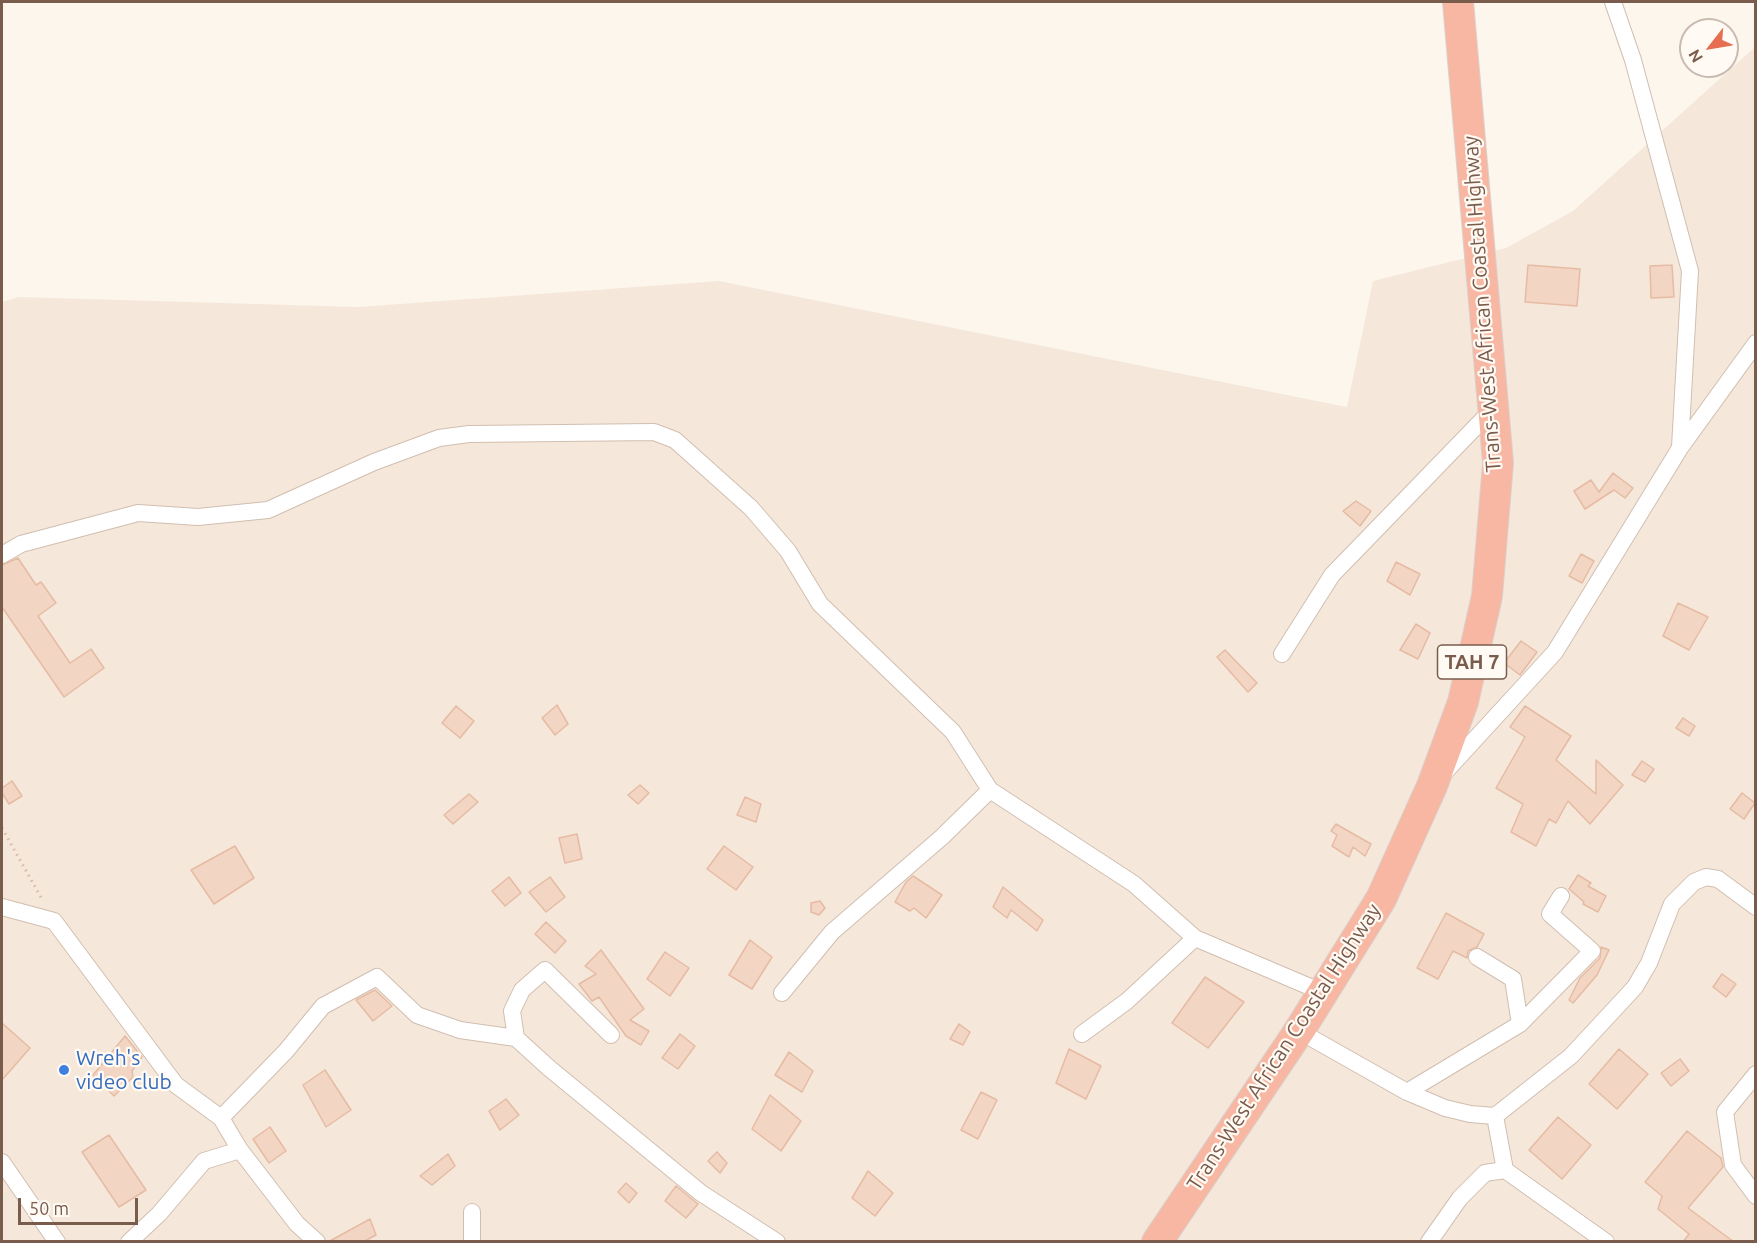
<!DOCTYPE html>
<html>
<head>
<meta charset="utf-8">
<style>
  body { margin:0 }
  #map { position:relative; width:1757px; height:1243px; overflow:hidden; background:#fdf6ec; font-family:Ubuntu,sans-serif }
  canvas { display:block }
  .frame { position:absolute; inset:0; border:3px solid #7a5c4d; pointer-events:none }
  .north { position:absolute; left:1679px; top:18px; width:60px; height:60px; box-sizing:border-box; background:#fffaf3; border:2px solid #cabbb1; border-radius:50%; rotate:239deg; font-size:16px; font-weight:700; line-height:24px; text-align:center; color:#7a5c4d }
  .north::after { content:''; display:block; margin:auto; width:21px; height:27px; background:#e76f51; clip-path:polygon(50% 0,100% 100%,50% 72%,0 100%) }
  .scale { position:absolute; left:18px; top:1198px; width:120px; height:27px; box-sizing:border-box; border:3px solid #7a5c4d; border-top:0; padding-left:8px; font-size:18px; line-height:21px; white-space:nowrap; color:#7a5c4d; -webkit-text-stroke:4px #fffaf3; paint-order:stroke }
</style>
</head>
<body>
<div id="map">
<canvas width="1757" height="1243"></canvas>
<div class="frame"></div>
<div class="north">N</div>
<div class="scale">50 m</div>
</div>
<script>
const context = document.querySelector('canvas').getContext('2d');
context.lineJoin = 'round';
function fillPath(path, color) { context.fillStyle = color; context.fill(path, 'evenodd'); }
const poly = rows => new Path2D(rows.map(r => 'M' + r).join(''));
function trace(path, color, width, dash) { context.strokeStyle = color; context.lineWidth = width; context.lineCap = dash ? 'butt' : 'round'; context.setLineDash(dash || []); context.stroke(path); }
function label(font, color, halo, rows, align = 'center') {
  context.font = font + ' Ubuntu,sans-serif'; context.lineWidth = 4.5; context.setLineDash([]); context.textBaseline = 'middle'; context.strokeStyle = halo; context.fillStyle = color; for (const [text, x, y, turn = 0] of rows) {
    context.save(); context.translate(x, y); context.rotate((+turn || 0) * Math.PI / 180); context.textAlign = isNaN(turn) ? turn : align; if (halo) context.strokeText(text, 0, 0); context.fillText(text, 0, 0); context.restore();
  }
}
fillPath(poly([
  [1755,47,1755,1241,2,1242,2,302,19,297,358,307,719,281,1347,407,1373,281,1506,248,1573,211]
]), '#f5e8da');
const building = poly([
  [1528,265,1580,269,1577,306,1525,302,1528,265],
  [1672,265,1674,297,1651,298,1650,266,1672,265],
  [1613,473,1633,488,1625,498,1614,490,1585,509,1574,491,1591,480,1599,492,1613,473],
  [1356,501,1371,511,1360,526,1343,511,1356,501],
  [1581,554,1594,561,1582,583,1569,576,1581,554],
  [18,558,36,585,41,582,56,603,38,616,70,663,91,649,104,668,64,697,2,607,2,565,18,558],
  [1396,562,1420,574,1410,595,1387,581,1396,562],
  [1678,603,1708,617,1689,650,1663,636,1678,603],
  [1416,624,1430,633,1418,659,1400,650,1416,624],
  [1521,641,1537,652,1520,675,1504,663,1521,641],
  [1225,650,1257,683,1248,692,1217,657,1225,650],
  [557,705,568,724,555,735,542,718,557,705],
  [456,706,474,721,460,738,442,723,456,706],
  [1525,706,1571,736,1556,760,1596,794,1596,760,1623,785,1590,824,1568,801,1556,823,1549,819,1536,846,1511,832,1523,804,1496,788,1525,737,1510,727,1525,706],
  [1683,718,1695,726,1689,736,1676,728,1683,718],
  [1642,761,1654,769,1645,782,1632,775,1642,761],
  [12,781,22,796,9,804,2,793,2,788,12,781],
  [640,785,649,793,638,804,628,795,640,785],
  [1742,793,1755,803,1744,819,1730,809,1742,793],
  [469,794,478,802,453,824,444,815,469,794],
  [745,797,761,804,756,822,737,815,745,797],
  [1336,824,1371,844,1365,856,1353,847,1349,857,1332,846,1337,835,1331,831,1336,824],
  [577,834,582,859,565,863,559,838,577,834],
  [235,846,254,878,214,904,191,870,235,846],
  [724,846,753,867,736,890,707,869,724,846],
  [1578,875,1591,883,1588,886,1606,896,1598,912,1583,904,1584,902,1569,889,1578,875],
  [913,876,942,895,926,918,914,908,910,911,895,902,906,882,913,876],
  [509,877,521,893,505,906,492,891,509,877],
  [550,877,565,897,546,912,529,892,550,877],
  [1003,887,1043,920,1037,931,1011,910,1007,918,993,907,1003,887],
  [820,901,825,908,819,915,811,912,811,903,820,901],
  [1446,913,1484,934,1477,947,1468,951,1467,958,1453,951,1438,979,1417,968,1446,913],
  [546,922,566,941,555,953,535,934,546,922],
  [750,940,772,957,752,989,729,975,750,940],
  [1601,947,1609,950,1597,975,1573,1003,1569,1000,1580,978,1600,958,1601,947],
  [601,950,644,1009,630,1020,649,1031,641,1045,626,1036,599,997,592,1001,579,984,596,974,585,966,601,950],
  [665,952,689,968,670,996,647,979,665,952],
  [1722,974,1736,984,1726,997,1713,987,1722,974],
  [1205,977,1244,1002,1208,1048,1172,1023,1205,977],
  [375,990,392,1006,373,1021,356,1000,375,990],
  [2,1023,30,1048,2,1080,2,1023],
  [959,1024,970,1032,963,1045,950,1039,959,1024],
  [680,1034,695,1046,678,1069,662,1058,680,1034],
  [125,1036,142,1057,132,1071,133,1077,114,1096,93,1075,125,1036],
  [1069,1049,1101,1066,1086,1099,1056,1083,1069,1049],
  [1619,1049,1648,1074,1617,1109,1589,1084,1619,1049],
  [789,1052,813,1071,802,1092,775,1075,789,1052],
  [1680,1059,1689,1071,1671,1086,1661,1073,1680,1059],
  [325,1070,351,1110,326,1127,303,1085,325,1070],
  [981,1092,997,1100,978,1139,961,1130,981,1092],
  [770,1095,801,1121,781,1151,752,1129,770,1095],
  [506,1099,519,1115,500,1130,489,1111,506,1099],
  [1558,1117,1591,1145,1562,1179,1529,1150,1558,1117],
  [270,1127,286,1151,269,1163,253,1139,270,1127],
  [1687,1131,1721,1158,1723,1167,1688,1208,1734,1242,1683,1242,1689,1234,1658,1209,1662,1196,1645,1182,1687,1131],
  [109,1135,146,1190,119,1207,82,1152,109,1135],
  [717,1152,727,1163,720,1173,708,1161,717,1152],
  [448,1154,455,1166,432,1185,420,1176,448,1154],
  [868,1171,893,1193,875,1216,852,1198,868,1171],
  [626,1183,637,1193,629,1203,618,1192,626,1183],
  [676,1186,698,1204,686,1218,665,1201,676,1186],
  [370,1219,376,1235,363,1242,328,1242,370,1219]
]);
fillPath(building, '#f3d5c3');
trace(building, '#e6bba3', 1.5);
const street = poly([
  [1613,2,1633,60,1690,271,1680,447],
  [2,555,21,544,138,513,198,517,268,510,374,462,439,438,469,434,654,432,675,440,751,508,788,551,820,604,953,732,990,790,1134,884,1195,938],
  [1282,654,1332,575,1492,410],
  [1445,772,1555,652,1680,448,1756,343],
  [2,907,54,921,176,1085,221,1118],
  [782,993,832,932,942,837,990,790],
  [1520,1024,1592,951,1550,914,1561,896],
  [1299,1031,1407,1092,1445,1108,1470,1114,1495,1116,1505,1170,1606,1242],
  [1082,1034,1127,1001,1195,938,1322,992],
  [611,1035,545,970,522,990,512,1011,516,1038,549,1068,701,1193,777,1242],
  [1756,1074,1725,1112,1733,1165,1756,1196],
  [1407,1092,1520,1024,1513,979,1477,957],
  [1495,1116,1571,1056,1635,987,1649,963,1672,904,1694,882,1706,877,1718,879,1756,907],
  [2,1162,57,1242],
  [472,1212,472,1242],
  [129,1242,159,1214,204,1161,240,1150],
  [317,1242,297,1224,240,1150,221,1118,286,1051,323,1006,377,977,417,1015,460,1030,516,1038],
  [1429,1242,1460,1198,1485,1173,1505,1170]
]);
const highway = poly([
  [1157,1242,1299,1031,1381,899,1432,786,1463,702,1487,596,1498,463,1458,2]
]);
trace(street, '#d1beb0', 18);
trace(highway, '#dad1cd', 32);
trace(poly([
  [2,828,43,901]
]), '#d9b8a5', 3, [1.5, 4.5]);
trace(street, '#fff', 16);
trace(highway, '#f7b7a3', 30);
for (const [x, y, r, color] of [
  [64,1070,6,"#3f7fe0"]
]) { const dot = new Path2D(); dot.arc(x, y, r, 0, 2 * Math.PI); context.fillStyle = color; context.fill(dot); trace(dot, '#fffaf3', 2); }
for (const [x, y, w] of [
  [1472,662,69]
]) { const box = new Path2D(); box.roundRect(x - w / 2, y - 17, w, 34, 4.5); context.fillStyle = '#fffaf3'; context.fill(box); trace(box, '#7a5c4d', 1.5); }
label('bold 20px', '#7a5c4d', null, [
  ["TAH 7",1472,662]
]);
label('21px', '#7a5c4d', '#fffaf3', [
  ["Trans-West African Coastal Highway",1482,304,-94],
  ["Trans-West African Coastal Highway",1284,1047,-57]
]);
label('21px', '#366cbe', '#fffaf3', [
  ["Wreh's",76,1058],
  ["video club",76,1082]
], 'left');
</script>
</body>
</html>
